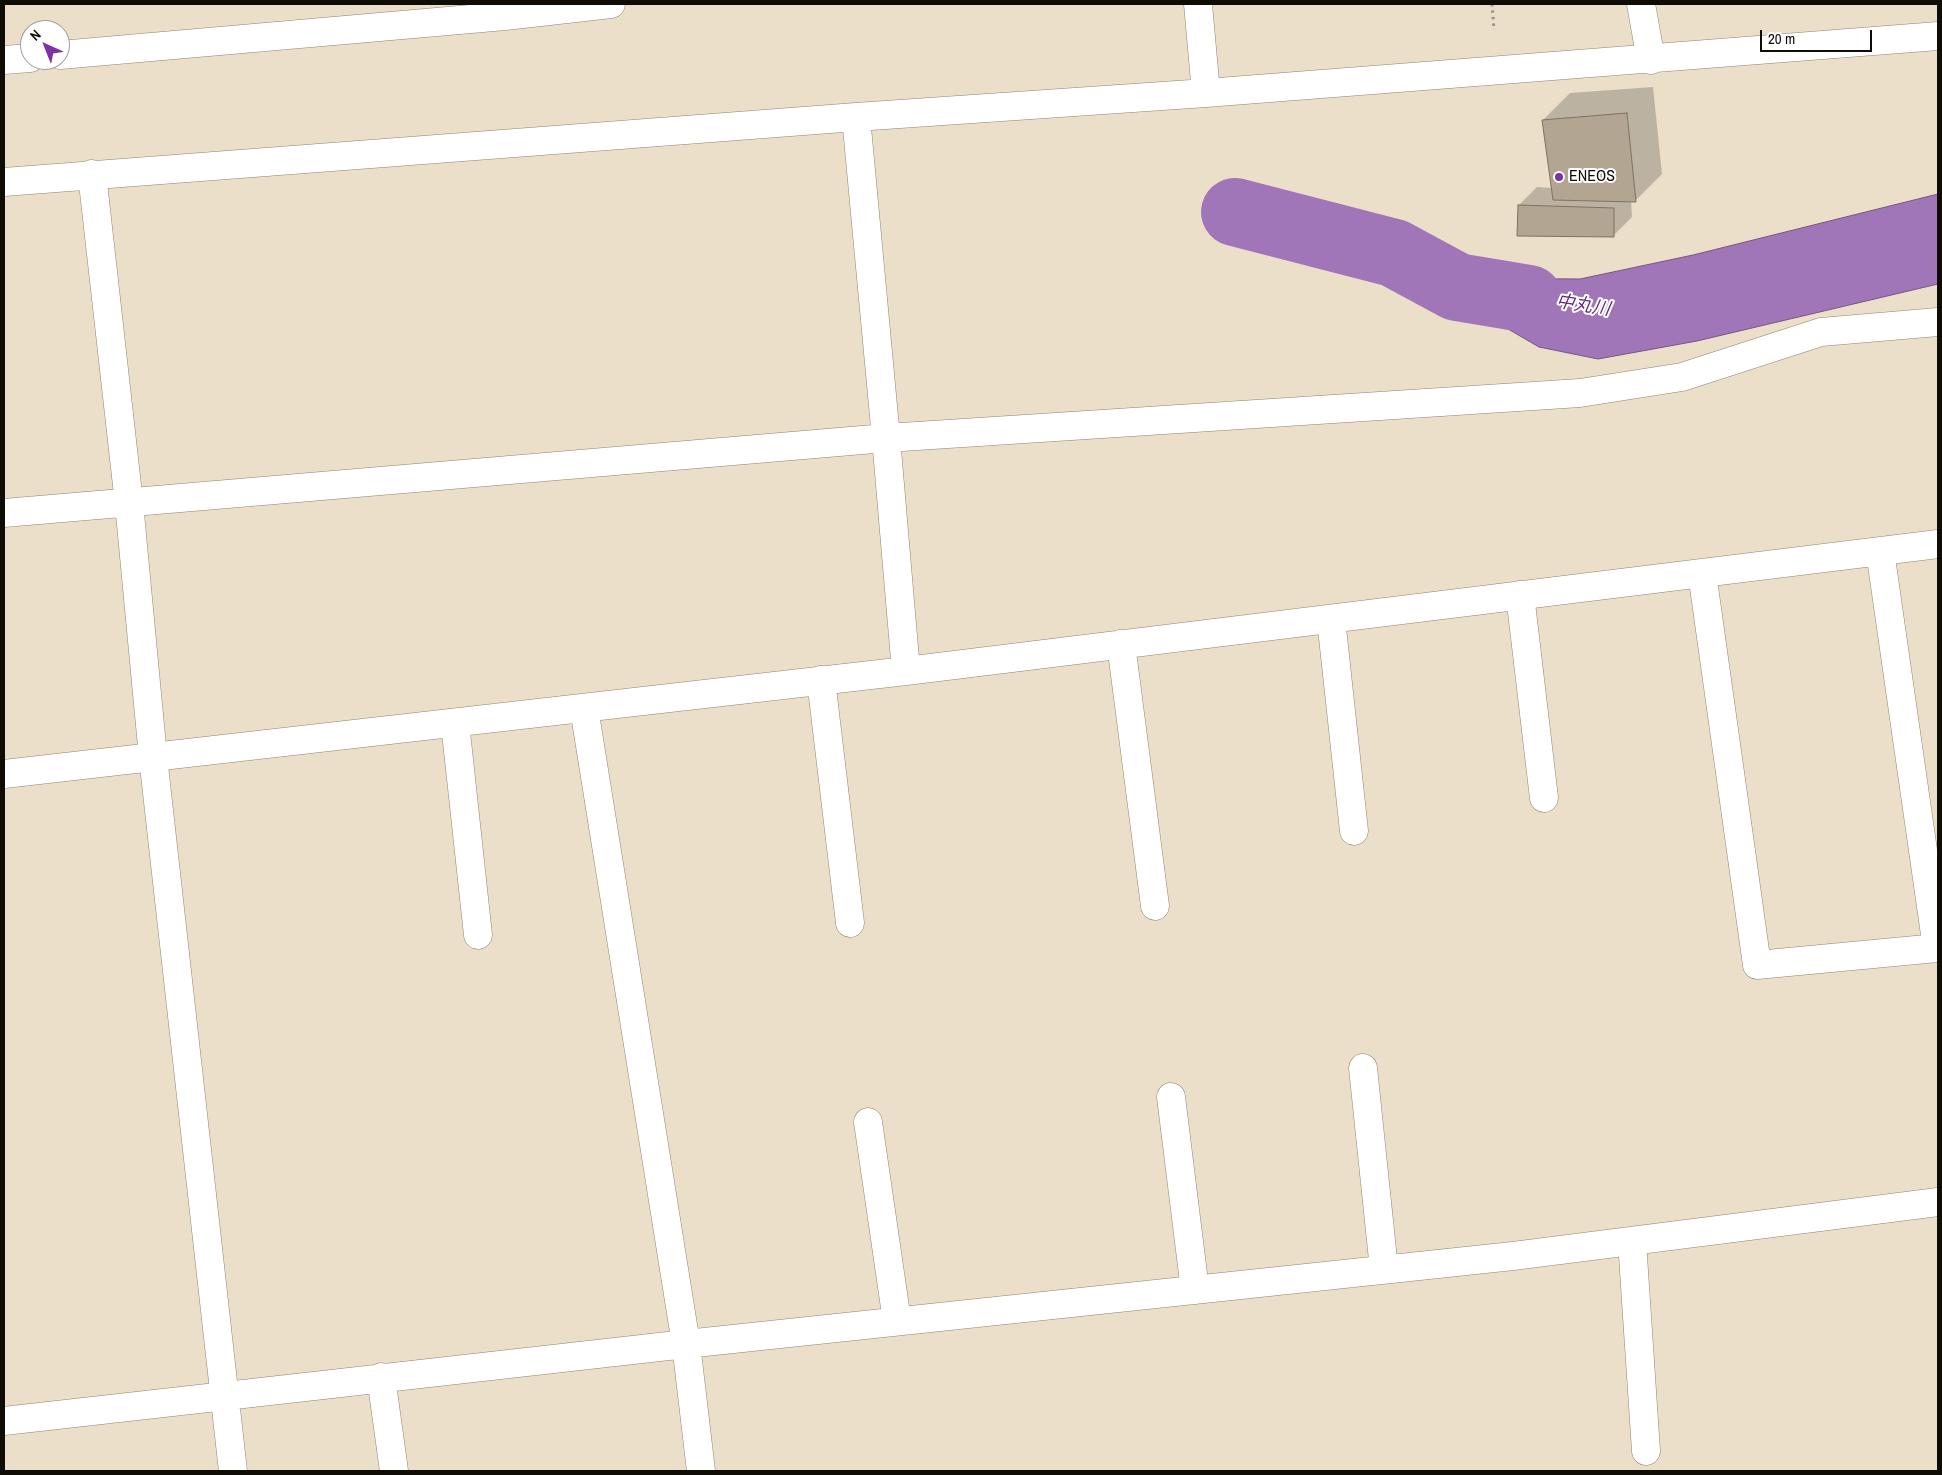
<!DOCTYPE html>
<html>
<head>
<meta charset="utf-8">
<style>
  body { margin:0 }
  #map { position:relative; width:1942px; height:1475px; overflow:hidden; background:#ecdfca; font-family:"Archivo Narrow",sans-serif }
  canvas { display:block }
  .frame { position:absolute; inset:0; border:5px solid #0f0b05; pointer-events:none }
  .north { position:absolute; left:20px; top:20px; width:50px; height:50px; box-sizing:border-box; background:#fff; border:1px solid #9f9d9b; border-radius:50%; rotate:316deg; font-size:14px; font-weight:700; line-height:20px; text-align:center; color:#0f0b05 }
  .north::after { content:''; display:block; margin:auto; width:18px; height:22px; background:#7d31a3; clip-path:polygon(50% 0,100% 100%,50% 72%,0 100%) }
  .scale { position:absolute; left:1760px; top:30px; width:112px; height:22px; box-sizing:border-box; border:2px solid #0f0b05; border-top:0; padding-left:6px; font-size:15px; line-height:18px; white-space:nowrap; color:#0f0b05; -webkit-text-stroke:4px #fff; paint-order:stroke }
</style>
</head>
<body>
<div id="map">
<canvas width="1942" height="1475"></canvas>
<div class="frame"></div>
<div class="north">N</div>
<div class="scale">20 m</div>
</div>
<script>
const context = document.querySelector('canvas').getContext('2d');
context.lineJoin = 'round';
function fillPath(path, color) { context.fillStyle = color; context.fill(path, 'evenodd'); }
const poly = rows => new Path2D(rows.map(r => 'M' + r).join(''));
function trace(path, color, width, dash) { context.strokeStyle = color; context.lineWidth = width; context.lineCap = dash ? 'butt' : 'round'; context.setLineDash(dash || []); context.stroke(path); }
function label(font, color, halo, rows, align = 'center') {
  context.font = font + ' "Archivo Narrow","Noto Sans JP",sans-serif'; context.lineWidth = 4; context.setLineDash([]); context.textBaseline = 'middle'; context.strokeStyle = halo; context.fillStyle = color; for (const [text, x, y, turn = 0] of rows) {
    context.save(); context.translate(x, y); context.rotate((+turn || 0) * Math.PI / 180); context.textAlign = isNaN(turn) ? turn : align; if (halo) context.strokeText(text, 0, 0); context.fillText(text, 0, 0); context.restore();
  }
}
const water = poly([
  [1938,194,1938,284,1697,341,1598,359,1539,347,1477,311,1440,278,1580,279,1693,255,1938,194]
]);
fillPath(water, '#a076b9');
trace(water, '#745683', 1);
fillPath(poly([
  [1653,87,1662,174,1636,200,1631,200,1632,217,1614,235,1519,205,1537,187,1552,188,1543,120,1570,93]
]), '#0003');
trace(poly([
  [1235,212,1394,253,1457,287,1529,299]
]), '#a076b9', 68);
const building = poly([
  [1627,113,1636,202,1553,200,1542,120,1627,113],
  [1518,205,1614,208,1614,237,1517,236,1518,205]
]);
fillPath(building, '#b2a591');
trace(building, '#7e725f', 1);
const minor = poly([
  [1198,4,1206,93],
  [1641,4,1651,60],
  [60,55,505,16,611,4],
  [4,60,30,58],
  [856,117,886,438,906,671],
  [92,174,129,503,153,757,233,1471],
  [4,182,856,117,1206,93,1938,36],
  [4,513,886,438,1580,393,1682,377,1821,332,1938,322],
  [1702,573,1757,965,1937,948,1880,551],
  [1520,595,1544,798],
  [1331,619,1354,831],
  [1121,644,1155,906],
  [821,680,850,923],
  [584,708,686,1344,701,1471],
  [455,723,478,935],
  [4,774,906,671,1938,544],
  [1363,1068,1384,1269],
  [1171,1097,1195,1290],
  [868,1122,897,1321],
  [1632,1241,1646,1451],
  [381,1377,394,1471],
  [4,1421,686,1344,1513,1256,1938,1202]
]);
trace(minor, '#8f836f', 29);
trace(poly([
  [1492,4,1494,30]
]), '#9d9383', 3, [2.5, 4]);
trace(minor, '#fff', 28);
for (const [x, y, r, color] of [
  [1559,177,5,"#7d31a3"]
]) { const dot = new Path2D(); dot.arc(x, y, r, 0, 2 * Math.PI); context.fillStyle = color; context.fill(dot); trace(dot, '#fff', 2); }
label('16px', '#0f0b05', '#fff', [
  ["ENEOS",1569,177]
], 'left');
label('italic 18px', '#642e80', '#fff', [
  ["中丸川",1583,306,9]
]);
</script>
</body>
</html>
